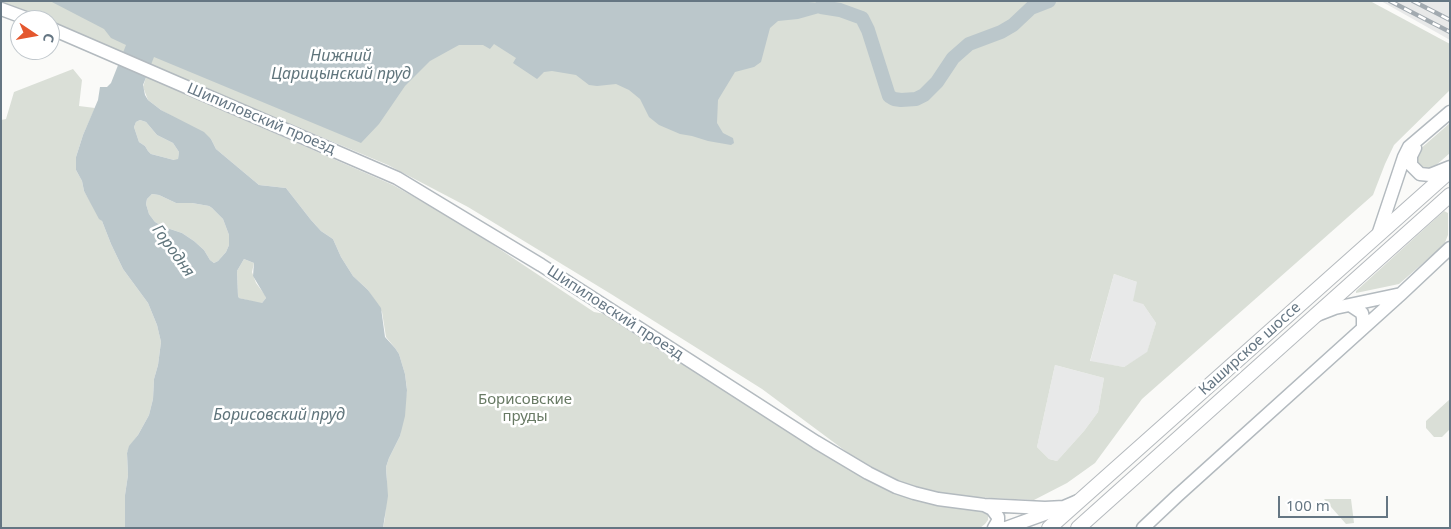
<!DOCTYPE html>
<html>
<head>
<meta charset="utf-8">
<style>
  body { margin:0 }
  #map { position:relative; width:1451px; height:529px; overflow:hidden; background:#fafaf8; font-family:"Noto Sans",sans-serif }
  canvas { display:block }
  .frame { position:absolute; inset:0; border:2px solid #657683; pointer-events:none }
  .north { position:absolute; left:10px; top:10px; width:50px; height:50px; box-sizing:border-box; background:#fff; border:1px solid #c1c8cd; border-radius:50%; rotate:102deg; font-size:14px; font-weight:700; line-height:20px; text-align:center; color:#657683 }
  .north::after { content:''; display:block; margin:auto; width:18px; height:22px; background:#e4572e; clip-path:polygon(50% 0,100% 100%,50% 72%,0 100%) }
  .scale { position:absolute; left:1278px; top:496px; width:110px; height:22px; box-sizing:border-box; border:2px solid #657683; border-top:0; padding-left:6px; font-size:15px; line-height:18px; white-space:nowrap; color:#657683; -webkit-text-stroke:4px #fff; paint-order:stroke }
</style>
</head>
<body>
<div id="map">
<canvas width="1451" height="529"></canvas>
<div class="frame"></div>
<div class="north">С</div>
<div class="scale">100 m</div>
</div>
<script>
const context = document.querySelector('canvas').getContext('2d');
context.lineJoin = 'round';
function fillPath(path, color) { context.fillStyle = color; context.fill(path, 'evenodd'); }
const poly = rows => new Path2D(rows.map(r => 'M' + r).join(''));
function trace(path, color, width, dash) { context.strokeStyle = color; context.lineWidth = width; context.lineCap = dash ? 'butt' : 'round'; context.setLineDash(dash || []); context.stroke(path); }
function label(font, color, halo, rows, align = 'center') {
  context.font = font + ' "Noto Sans",sans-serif'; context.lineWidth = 5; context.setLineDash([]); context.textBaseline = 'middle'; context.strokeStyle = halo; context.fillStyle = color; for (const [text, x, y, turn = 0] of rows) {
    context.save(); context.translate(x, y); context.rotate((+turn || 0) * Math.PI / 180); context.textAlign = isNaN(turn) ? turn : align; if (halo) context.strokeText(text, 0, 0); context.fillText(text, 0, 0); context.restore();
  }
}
fillPath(poly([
  [1381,1,1450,1,1450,40],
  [1114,274,1137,282,1143,304,1156,323,1147,353,1124,367,1090,362],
  [1055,365,1104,378,1098,412,1084,431,1057,461,1049,459,1037,447]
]), '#e8e9e9');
fillPath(poly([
  [1,1,1370,1,1450,44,1450,90,1394,145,1385,164,1373,195,1142,399,1095,463,1067,483,1034,500,950,496,916,488,883,475,867,467,762,389,611,294,468,207,388,165,50,23,50,20,44,20,1,3],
  [1114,274,1137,282,1133,301,1143,304,1156,323,1147,352,1124,367,1090,361],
  [1055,365,1104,378,1098,412,1084,431,1057,461,1049,459,1037,447],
  [73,69,82,80,79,106,95,108,83,135,76,157,76,170,82,181,84,191,102,221,111,244,123,269,148,303,157,325,161,342,158,365,154,379,153,399,149,415,138,435,130,446,127,453,128,475,125,495,125,528,1,528,1,120,6,119,14,92],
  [146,77,393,185,462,224,594,312,605,314,617,319,654,347,829,453,830,457,862,477,916,499,983,511,988,514,988,520,985,524,980,528,383,528,385,518,387,479,386,467,389,458,400,436,407,389,405,374,399,354,395,348,386,337,382,312,368,290,353,276,341,257,333,239,321,231,311,220,286,188,259,185,216,149,211,139,161,110,148,100,143,87],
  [140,120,146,122,157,135,173,143,179,152,178,160,174,160,151,154,148,151,145,146,139,142,134,127,136,122],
  [1450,123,1450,153,1434,167,1430,169,1420,168,1416,160,1419,150],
  [152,194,159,195,176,203,192,203,209,206,212,208,223,219,229,235,229,245,226,252,218,261,214,263,210,260,204,250,194,241,182,233,164,227,155,222,149,214,146,204,147,199],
  [1444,211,1448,213,1448,235,1444,245,1399,284,1356,293,1356,291],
  [244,259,254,263,252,272,256,283,265,295,266,298,262,303,258,303,239,298,238,296,237,271],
  [1450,399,1450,429,1442,437,1434,437,1426,428,1426,421],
  [1324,499,1351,499,1354,523,1346,524]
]), '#dadfd7');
fillPath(poly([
  [50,1,797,1,820,3,840,10,830,10,798,19,778,21,770,28,761,62,754,67,735,72,718,100,717,123,723,133,733,138,734,143,731,145,708,141,692,136,680,134,659,125,649,117,640,99,629,90,616,84,597,86,589,85,576,75,552,71,544,72,537,79,513,63,516,58,494,44,490,49,483,45,459,45,430,61,405,86,379,124,361,143,154,57,143,85,145,95,148,100,161,110,204,132,211,139,216,149,259,185,286,188,311,220,321,231,333,239,341,257,353,276,368,290,381,308,385,337,395,348,399,354,405,374,407,390,405,416,400,436,389,458,386,467,388,496,383,528,125,528,125,495,128,475,127,453,129,446,138,435,149,415,153,399,154,379,158,365,161,342,157,325,148,303,123,269,111,244,102,221,99,219,84,191,82,181,76,170,76,157,83,135,98,100,100,87,107,87,111,83,126,45,111,38,104,29],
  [140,120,146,122,157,135,173,143,179,152,178,159,174,160,151,154,148,151,145,146,139,142,134,127,136,122],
  [152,194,159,195,176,203,192,203,209,206,212,208,223,219,229,235,229,245,226,252,218,261,214,263,210,260,204,250,194,241,182,233,164,227,155,222,149,214,146,204,147,199],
  [244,259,254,263,253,276,265,296,266,298,262,303,239,298,238,296,237,271]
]), '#bbc7cb');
trace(poly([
  [821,7,840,10,862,18,868,30,889,96,894,99,901,100,916,99,924,95,937,82,953,58,969,44,1001,32,1013,25,1031,8,1049,1]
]), '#bbc7cb', 14);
const secondary = poly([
  [1,9,31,20],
  [50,28,397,178,541,265,816,442,868,473,896,487,914,493,938,499,984,505,1045,508,1064,507,1078,501],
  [1415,148,1411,156,1411,165,1420,174,1430,175,1450,167],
  [1378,235,1404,157,1409,147,1450,112],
  [1350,305,1362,313,1363,318,1363,328],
  [1317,315,1335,308,1401,294],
  [984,505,992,509,998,517,998,521,994,528],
  [1006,528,1050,512],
  [1143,528,1177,496,1401,294,1450,248]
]);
const primary = poly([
  [1049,528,1450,171],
  [1078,528,1450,195]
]);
trace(secondary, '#b3babf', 15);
trace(primary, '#b5babe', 16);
trace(secondary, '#fff', 12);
trace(primary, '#fff', 14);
const rail = poly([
  [1390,1,1450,32],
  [1413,1,1450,20]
]);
trace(rail, '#a2aab0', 4.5);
trace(rail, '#fff', 2.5, [8]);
label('15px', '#657683', '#fff', [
  ["Шипиловский проезд",261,119,23],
  ["Шипиловский проезд",615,313,33],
  ["Каширское шоссе",1250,349,-42]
]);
label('15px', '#687a64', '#fff', [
  ["Борисовские",525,400],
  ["пруды",525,417]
]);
label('italic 16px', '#60757c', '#fff', [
  ["Нижний",341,56],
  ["Царицынский пруд",341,74],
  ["Городня",173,251,54],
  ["Борисовский пруд",279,415]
]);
</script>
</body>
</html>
